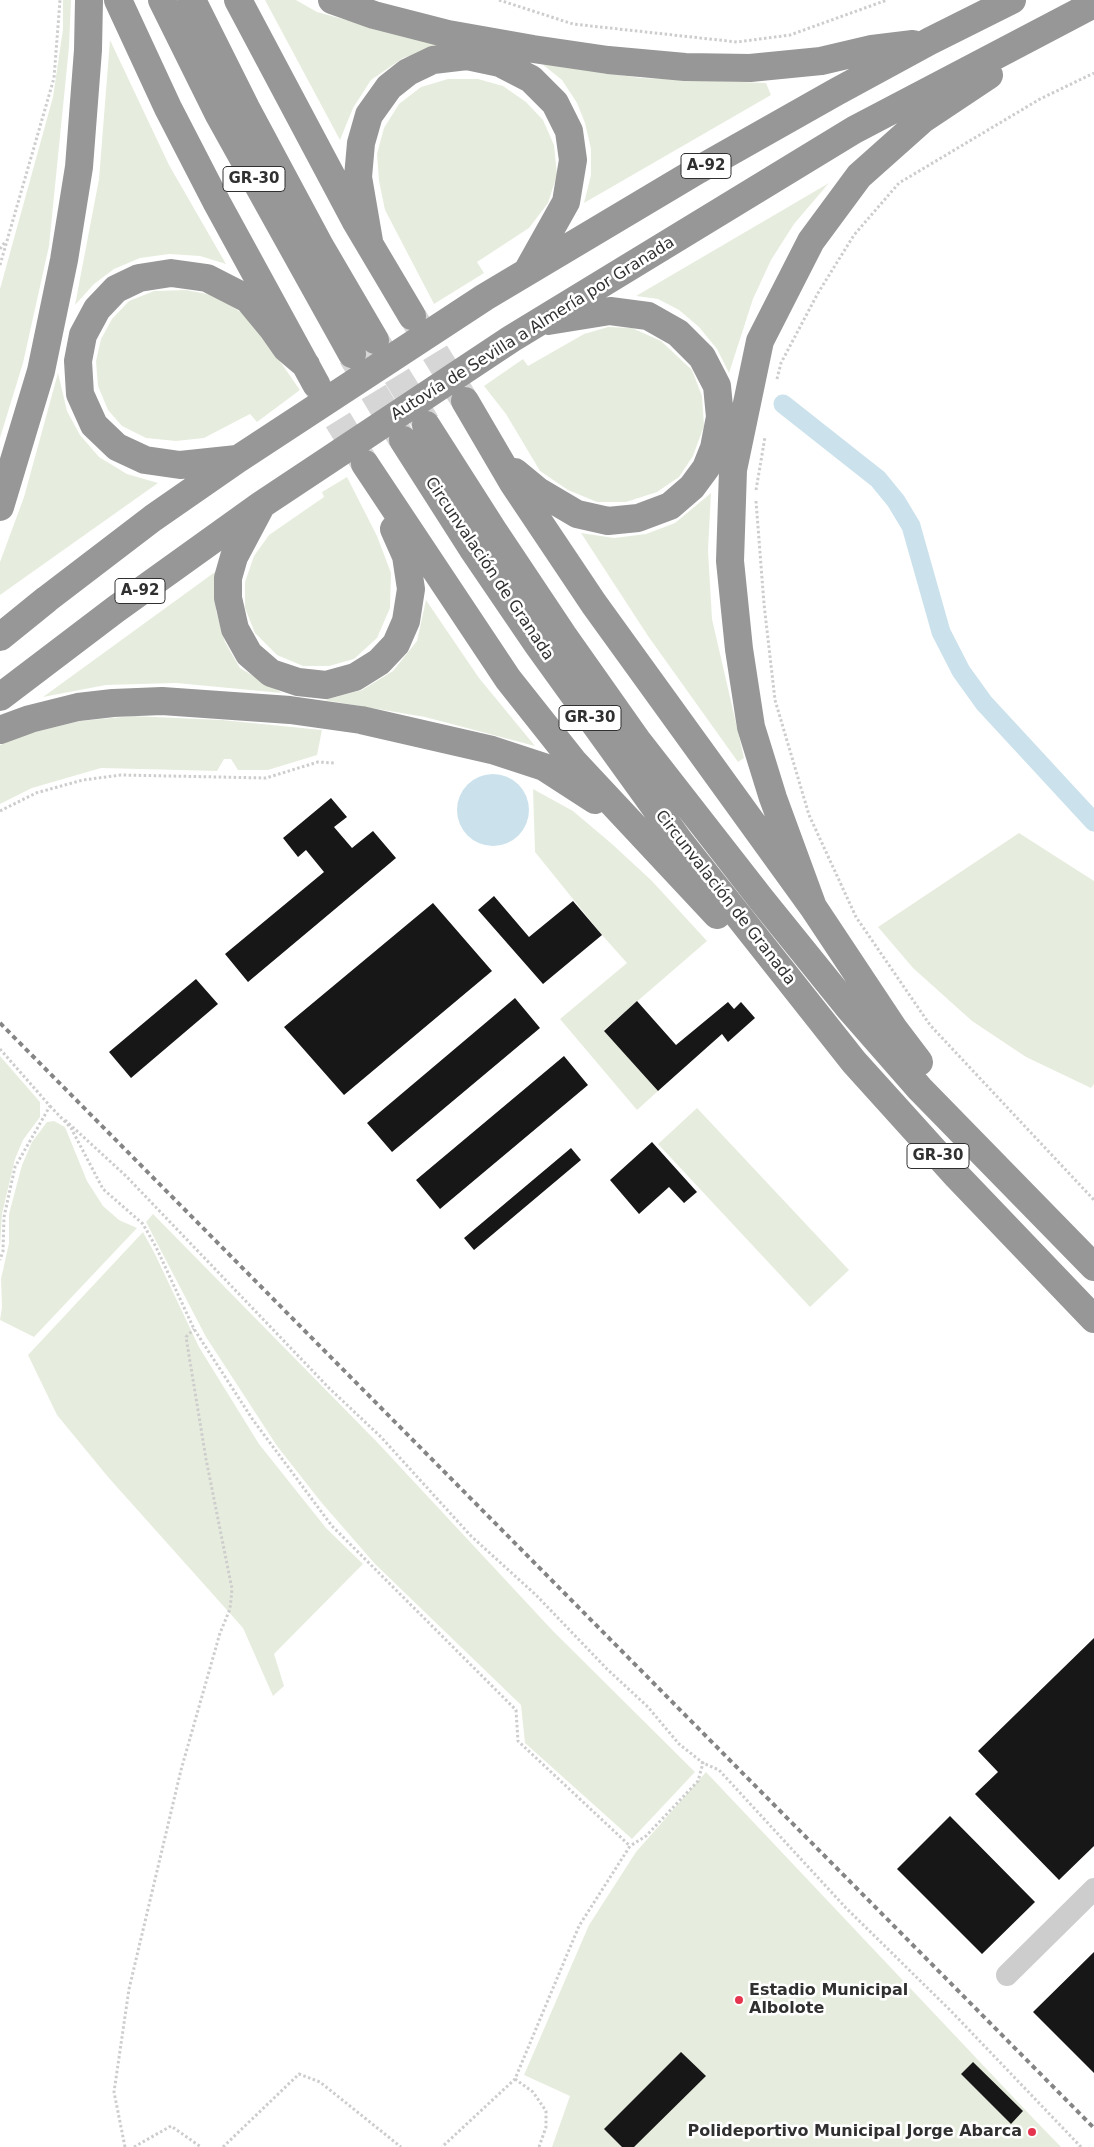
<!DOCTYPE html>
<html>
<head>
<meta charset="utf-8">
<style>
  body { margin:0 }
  canvas { display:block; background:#fff }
</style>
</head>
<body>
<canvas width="1094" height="2147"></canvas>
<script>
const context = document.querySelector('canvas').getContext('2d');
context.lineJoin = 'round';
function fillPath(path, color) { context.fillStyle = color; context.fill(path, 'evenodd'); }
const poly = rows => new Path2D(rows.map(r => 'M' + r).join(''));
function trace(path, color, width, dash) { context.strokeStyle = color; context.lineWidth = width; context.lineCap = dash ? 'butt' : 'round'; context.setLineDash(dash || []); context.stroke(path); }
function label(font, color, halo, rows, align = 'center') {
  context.font = font + ' "DejaVu Sans",sans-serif'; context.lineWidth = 5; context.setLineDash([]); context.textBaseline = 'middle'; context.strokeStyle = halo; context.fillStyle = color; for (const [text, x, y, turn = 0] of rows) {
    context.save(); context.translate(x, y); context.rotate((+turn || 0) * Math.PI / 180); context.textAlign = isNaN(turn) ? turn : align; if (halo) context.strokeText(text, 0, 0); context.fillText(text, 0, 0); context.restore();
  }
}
fillPath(poly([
  [63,0,71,0,69,47,49,246,23,363,0,438,0,289,53,97,63,29],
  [265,0,296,0,317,12,442,46,403,58,371,80,353,108,340,140],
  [110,40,169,165,226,264,200,256,169,254,140,258,114,269,94,284,75,305,99,179],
  [542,64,641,78,766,83,771,95,584,203,591,175,591,149,585,123,577,103,562,80],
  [448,79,478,79,503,86,526,102,543,120,554,145,557,175,548,203,529,228,477,262,484,273,434,304,385,210,379,181,377,154,384,128,399,104,421,87],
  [829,183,794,224,771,260,753,299,729,373,717,349,699,327,679,310,658,299,636,296],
  [186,290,217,296,242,313,265,340,300,390,257,422,250,414,204,438,176,441,146,438,122,426,108,410,98,386,96,361,101,339,112,319,129,301,154,291],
  [608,327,632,328,661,341,692,370,702,396,704,426,693,456,679,477,657,492,626,502,597,502,568,490,540,471,506,414,484,386,523,359,528,366,584,334],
  [58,373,67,411,80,435,99,457,127,474,158,483,0,595,0,562,24,497],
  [347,477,377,536,391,573,390,608,377,638,354,659,329,666,303,666,277,655,255,633,245,608,245,582,254,556,269,535,324,497,322,492],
  [711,493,708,550,712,619,744,758,738,762,648,636,581,533,614,538,646,534,675,523],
  [215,572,216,611,225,642,240,668,282,693,176,683,106,685,43,697],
  [426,600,479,678,535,746,425,717,324,700,362,690,393,671,417,641],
  [133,716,222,720,322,730,317,755,268,770,238,770,231,759,224,759,217,771,101,768,32,788,0,804,0,745,27,734,80,721],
  [533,789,573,811,612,844,652,881,707,941,604,1030,658,1091,637,1110,560,1019,627,963,602,935,535,852],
  [1019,833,1094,881,1094,1084,1091,1088,1026,1057,972,1021,913,968,878,927],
  [0,1056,40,1102,40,1117,23,1140,15,1159,2,1214,0,1247],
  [697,1108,849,1270,810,1307,658,1144],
  [54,1121,65,1127,87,1181,103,1206,119,1220,137,1228,34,1337,0,1320,2,1307,1,1279,9,1243,9,1214,22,1165,32,1142,47,1122],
  [153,1214,377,1442,553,1631,695,1772,632,1839,525,1743,521,1705,375,1564,321,1502,277,1446,206,1337,146,1222],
  [143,1232,154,1252,199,1347,259,1444,326,1528,363,1564,274,1654,284,1686,273,1696,243,1628,108,1477,57,1415,28,1355],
  [706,1772,1032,2117,1061,2147,552,2147,570,2096,524,2075,589,1925,636,1852]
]), '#e7edde');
fillPath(poly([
  '457 810a36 36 0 1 1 72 0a36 36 0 1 1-72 0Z'
]), '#cbe2ec');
trace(poly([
  [783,404,878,479,896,501,911,526,941,632,961,671,984,703,1094,822]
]), '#cbe2ec', 19);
fillPath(poly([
  [331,798,347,817,334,827,352,848,373,831,396,858,248,982,225,954,324,872,306,850,298,857,283,838],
  [494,896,529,937,573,901,602,935,543,984,478,910],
  [433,903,492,971,344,1095,284,1027],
  [196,979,218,1004,131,1078,109,1052],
  [515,998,540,1028,392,1152,367,1123],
  [637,1001,676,1045,728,1002,734,1009,741,1002,755,1018,728,1042,722,1034,658,1091,604,1031],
  [564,1056,588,1085,440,1209,416,1180],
  [652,1142,697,1192,684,1203,669,1187,639,1214,610,1180],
  [571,1148,581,1160,474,1250,464,1238],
  [1094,1638,1094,1846,1059,1880,975,1794,998,1772,978,1751],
  [950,1816,1035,1902,982,1954,897,1869],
  [1094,1952,1094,2073,1033,2012],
  [681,2052,706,2076,634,2147,622,2147,604,2129],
  [973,2062,1023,2111,1011,2124,961,2074]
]), '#171717');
trace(poly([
  [413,317,463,398],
  [375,340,426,423],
  [352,356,402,439],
  [316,384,365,464]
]), '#d6d6d6', 28, [28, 14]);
trace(poly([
  [499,0,573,24,737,42,790,35,887,0],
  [0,249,5,242],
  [0,265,54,78,60,0],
  [777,379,781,363,818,293,854,235,899,183,1040,99,1094,73],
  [756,490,765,437],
  [756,501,764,604,775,700,809,815,856,917,930,1025,1094,1200],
  [0,811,36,793,83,780,121,775,266,778,318,762,335,763],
  [0,1049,50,1106,15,1167,4,1217,3,1251,0,1260],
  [50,1106,71,1128,103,1189,143,1224,156,1247,194,1329,253,1420,332,1526,516,1710,518,1741,630,1846,579,1926,515,2079,442,2147],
  [65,1120,126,1176,329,1388,381,1437,471,1536,536,1595,607,1669,648,1707,679,1744,703,1763,698,1781,646,1836,630,1846],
  [701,1762,719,1770,846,1908,950,2010,1081,2147],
  [515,2079,533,2092,546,2111,546,2127,539,2147],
  [125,2147,114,2092,129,1989,181,1770,220,1633,230,1609,232,1589,206,1459,186,1337,194,1329],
  [134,2147,171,2126,201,2147],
  [223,2147,299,2074,320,2082,401,2147]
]), '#cdcdcd', 3, [2.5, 2.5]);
trace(poly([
  [1007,1975,1094,1889]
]), '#cdcdcd', 22);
trace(poly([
  [118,0,168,108,217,203,316,384],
  [162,0,219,115,352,354],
  [192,0,246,108,320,246,375,340],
  [238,0,355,220,412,316],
  [332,0,374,15,448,34,533,49,608,60,685,67,750,68,821,61,872,49,913,44],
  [369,241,358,177,361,143,369,115,389,87,408,72,433,60,467,56,500,63,531,79,555,103,569,131,573,160,566,202,529,268],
  [465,401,513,483,594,604,813,907,894,1029,919,1062],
  [426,425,493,530,563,635,637,740,761,899,849,1008,920,1089,1094,1267],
  [403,440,472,548,538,645,680,842,854,1062,957,1176,1094,1319],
  [237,459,180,465,145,460,117,447,94,425,80,394,78,361,83,335,97,309,116,289,139,278,171,273,207,278,248,299,272,328,286,348,306,365],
  [365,464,508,679,573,761,717,915],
  [515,472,538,491,577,514,608,521,638,518,670,506,692,487,706,468,714,448,720,417,717,386,702,357,678,333,648,316,610,311,548,321],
  [0,507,41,371,64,260,79,167,88,50,89,0],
  [260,508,234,557,228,578,228,598,235,629,249,654,271,673,298,682,326,685,355,677,379,662,396,644,406,621,411,589,406,556,394,529],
  [0,637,47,599,153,518,238,459,485,297,698,170,836,92,930,41,1012,0],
  [0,697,116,609,261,505,511,339,854,130,1094,4],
  [0,730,30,719,78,707,113,703,162,701,290,710,361,720,492,750,544,767,595,800],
  [813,907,773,798,751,727,739,649,730,561,733,470,760,341,811,241,859,176,923,119,989,75]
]), '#979797', 28);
trace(poly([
  [0,1023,1094,2128]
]), '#858585', 4, [5, 4]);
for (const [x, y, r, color] of [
  [739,2000,5,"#e5344e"],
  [1032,2132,5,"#e5344e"]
]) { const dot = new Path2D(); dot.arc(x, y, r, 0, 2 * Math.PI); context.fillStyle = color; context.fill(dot); trace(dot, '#fff', 2); }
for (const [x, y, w] of [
  [706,166,50],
  [254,179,62],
  [140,591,50],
  [590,718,62],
  [938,1156,62]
]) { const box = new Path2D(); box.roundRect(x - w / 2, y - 12.5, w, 25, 4); context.fillStyle = '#fff'; context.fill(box); trace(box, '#303030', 1); }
label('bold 15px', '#303030', null, [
  ["A-92",706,166],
  ["GR-30",254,179],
  ["A-92",140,591],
  ["GR-30",590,718],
  ["GR-30",938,1156]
]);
label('16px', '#303030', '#fff', [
  ["Autovía de Sevilla a Almería por Granada",533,329,-32],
  ["Circunvalación de Granada",489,569,56],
  ["Circunvalación de Granada",725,898,52]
]);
label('bold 16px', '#303030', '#fff', [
  ["Estadio Municipal",749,1991],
  ["Albolote",749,2009],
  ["Polideportivo Municipal Jorge Abarca",1022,2132,"right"]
], 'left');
</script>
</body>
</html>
